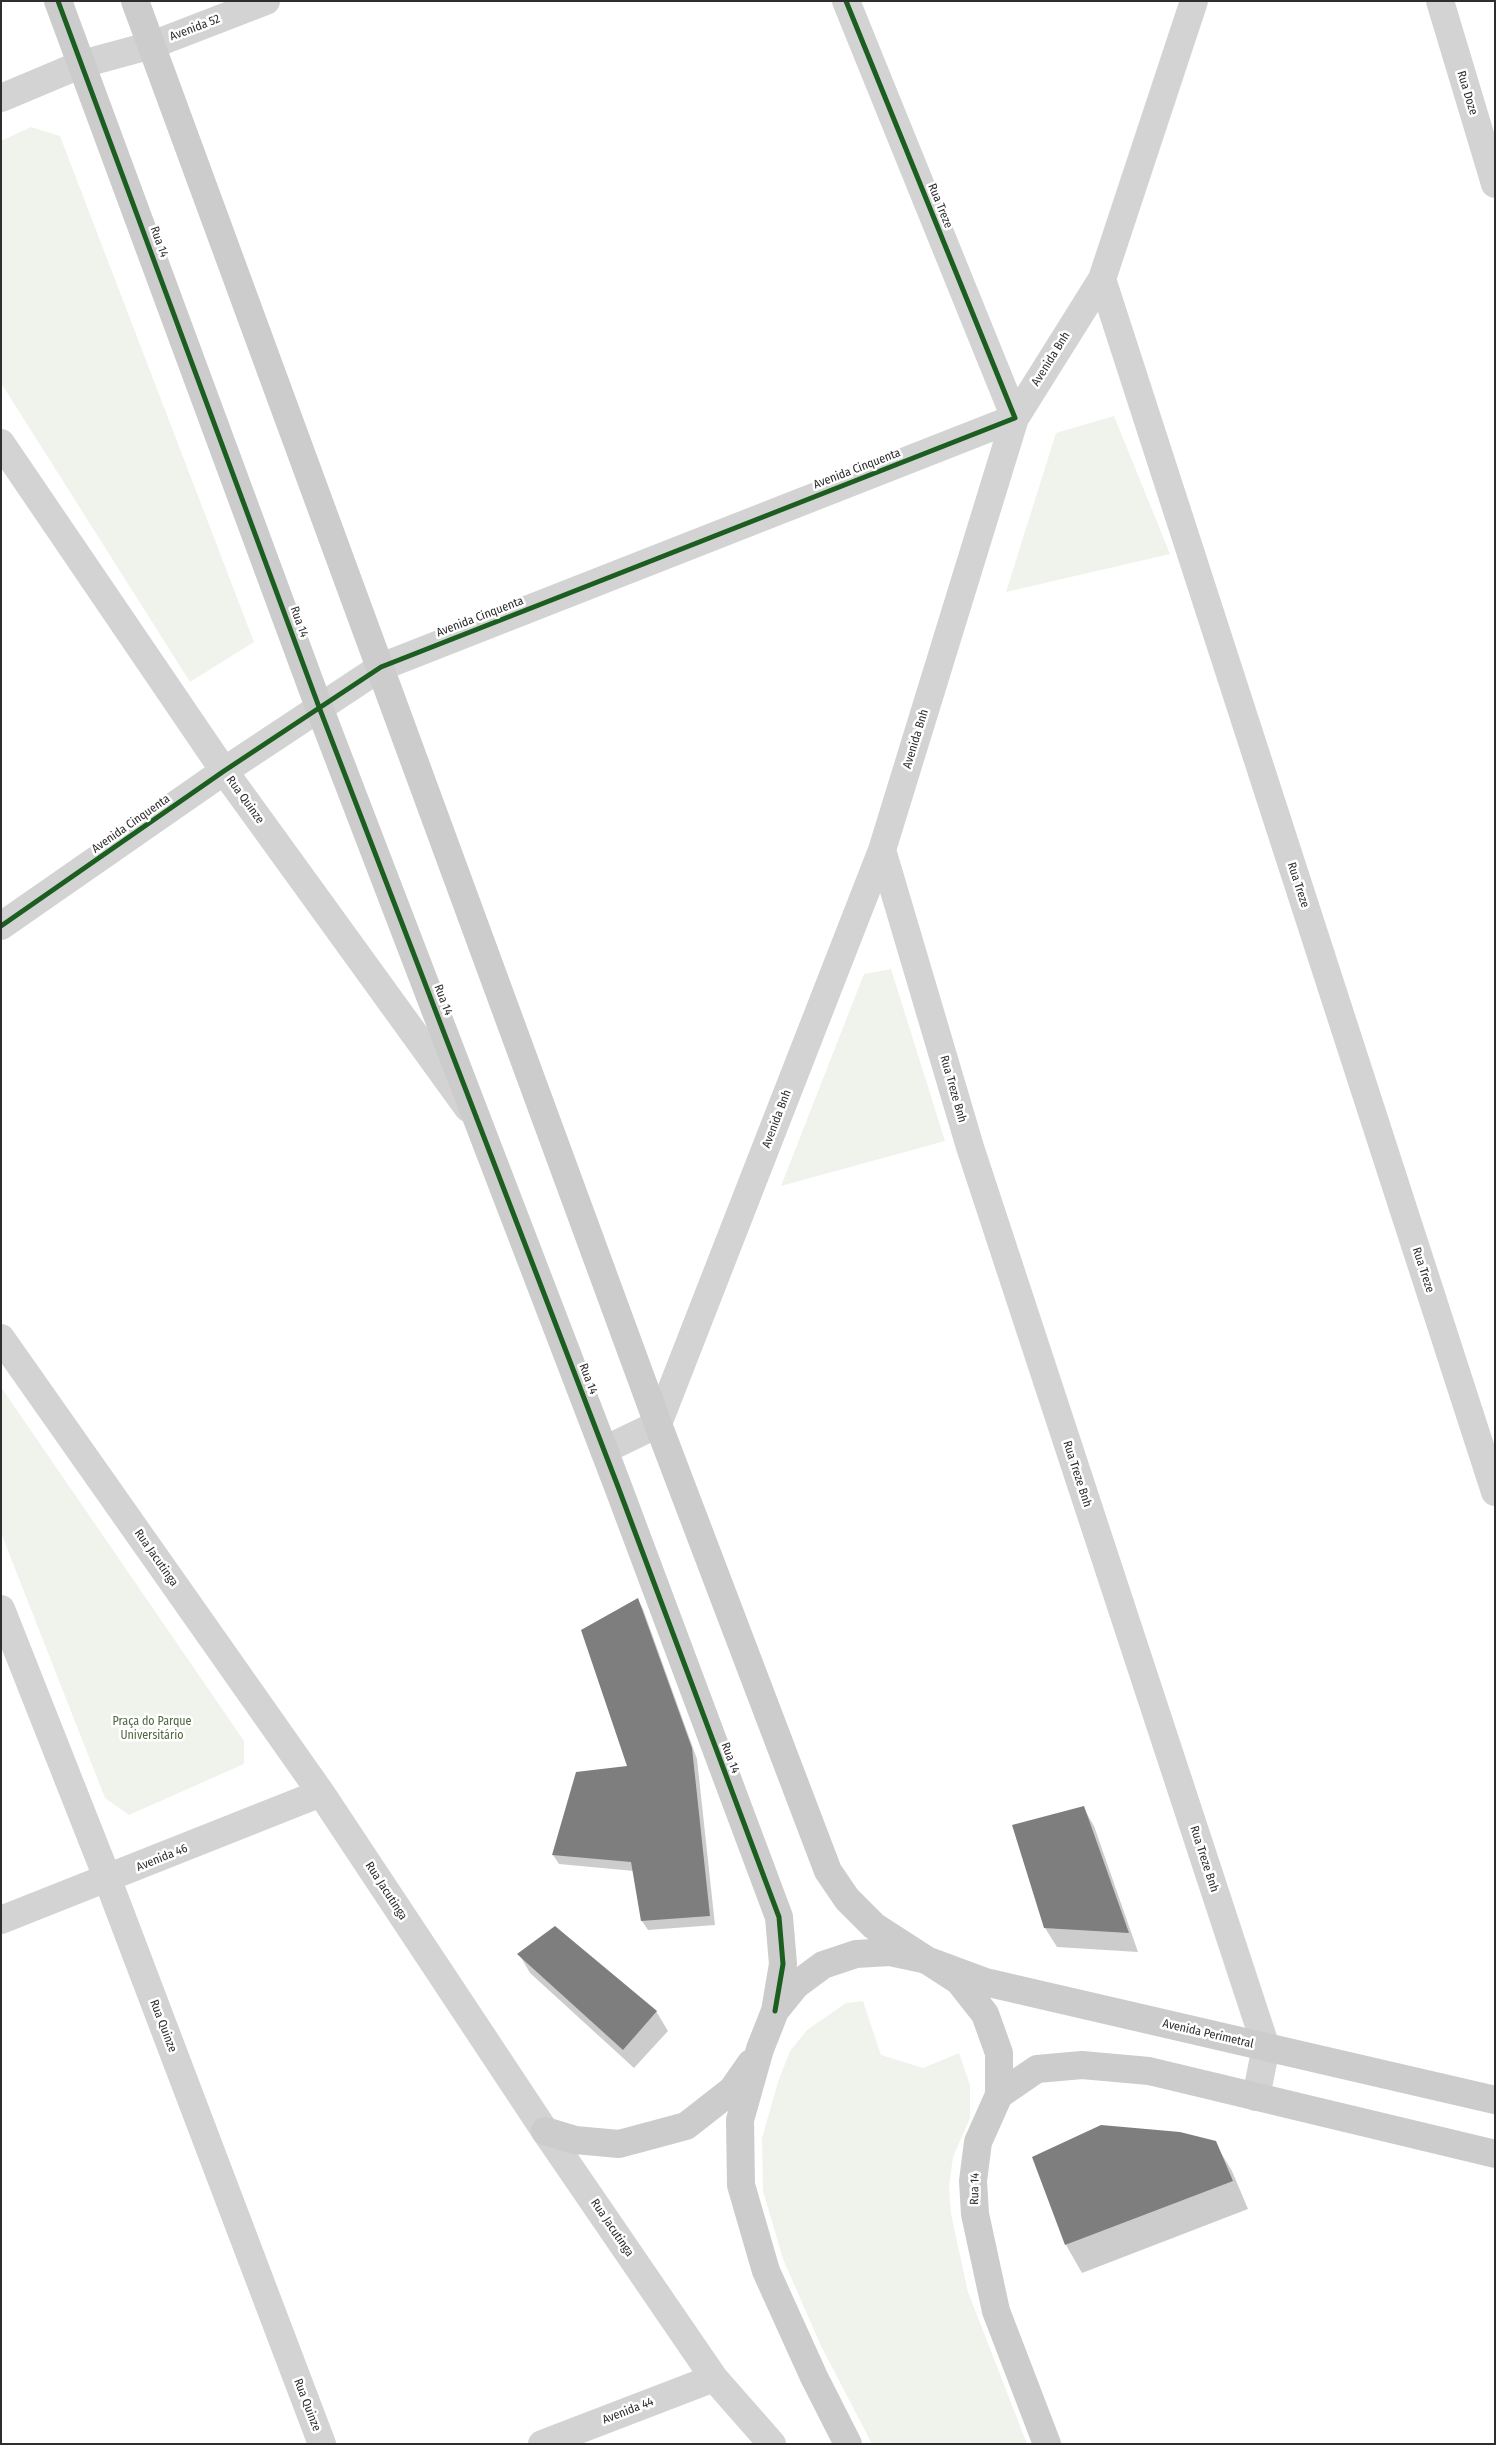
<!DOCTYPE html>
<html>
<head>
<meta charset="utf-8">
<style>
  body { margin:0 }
  #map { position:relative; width:1496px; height:2445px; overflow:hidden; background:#fff; font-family:"Fira Sans Condensed",sans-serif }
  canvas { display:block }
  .frame { position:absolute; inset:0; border:2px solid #2e2e2e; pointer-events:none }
</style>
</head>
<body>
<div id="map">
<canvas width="1496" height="2445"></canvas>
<div class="frame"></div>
</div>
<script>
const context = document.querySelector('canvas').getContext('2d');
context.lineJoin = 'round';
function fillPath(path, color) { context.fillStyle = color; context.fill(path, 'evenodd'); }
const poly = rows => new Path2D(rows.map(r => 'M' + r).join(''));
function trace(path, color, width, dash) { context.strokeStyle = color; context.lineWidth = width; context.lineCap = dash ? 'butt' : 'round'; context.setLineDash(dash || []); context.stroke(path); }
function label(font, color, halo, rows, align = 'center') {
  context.font = font + ' "Fira Sans Condensed",sans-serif'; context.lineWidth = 5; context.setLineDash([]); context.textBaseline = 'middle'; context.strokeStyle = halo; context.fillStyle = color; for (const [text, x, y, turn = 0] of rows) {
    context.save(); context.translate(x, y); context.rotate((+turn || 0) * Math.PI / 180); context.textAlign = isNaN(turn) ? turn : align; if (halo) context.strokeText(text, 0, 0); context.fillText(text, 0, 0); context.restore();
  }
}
fillPath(poly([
  [31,127,60,136,254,642,190,682,1,383,1,141],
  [1114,416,1170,554,1006,592,1056,433],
  [891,969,945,1141,781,1186,864,974],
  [1,1387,244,1741,244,1764,129,1815,105,1798,1,1533],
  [863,2001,881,2055,923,2068,959,2053,970,2085,970,2118,953,2157,949,2187,951,2214,968,2292,1027,2444,872,2444,821,2346,783,2259,763,2191,762,2138,778,2082,790,2051,807,2030,846,2003]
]), '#f0f3ec');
fillPath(poly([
  [638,1600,643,1609,697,1759,715,1925,648,1930,642,1921,634,1871,559,1864,553,1855,628,1767],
  [1083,1807,1094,1826,1138,1952,1057,1947,1045,1928],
  [519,1954,656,2011,668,2031,634,2068,530,1973],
  [1215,2143,1232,2171,1248,2209,1082,2273,1066,2245]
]), '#0003');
fillPath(poly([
  [638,1598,692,1748,710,1916,641,1921,631,1862,552,1855,576,1772,627,1766,581,1630],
  [1084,1806,1129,1933,1044,1928,1012,1825],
  [555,1926,657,2011,623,2050,517,1954],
  [1101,2125,1180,2132,1216,2141,1233,2181,1065,2245,1032,2157]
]), '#7e7e7e');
trace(poly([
  [1440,1,1495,184],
  [1,98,82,64,152,45,266,1],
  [1102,279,1495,1492],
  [1,443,224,771,468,1108],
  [882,850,970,1147,1266,2047,1256,2097],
  [1,926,224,771,381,667,1015,418,846,1],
  [1,1338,321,1793,545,2131,714,2378,772,2444],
  [604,1450,658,1424,882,850,1015,418,1102,279,1194,1],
  [1,1609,101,1862,322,2444],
  [1,1920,321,1793],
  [542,2444,714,2378]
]), '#d3d3d3', 28);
trace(poly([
  [58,1,319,707,617,1484,779,1917,783,1964,775,2011,760,2049,740,2120,741,2185,766,2271,814,2377,848,2444],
  [135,1,658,1424,828,1871,847,1899,874,1926,959,1981,985,2014,999,2053,999,2095,978,2142,973,2181,975,2214,996,2311,1047,2444],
  [775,2011,796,1985,823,1965,856,1954,890,1952,923,1959,985,1982,1495,2100],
  [999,2095,1037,2069,1082,2065,1149,2071,1495,2154],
  [545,2131,575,2140,619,2144,686,2126,732,2090,751,2063]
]), '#ccc', 28);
trace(poly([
  [58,1,319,707,617,1484,779,1917,783,1964,775,2011],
  [1,926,224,771,381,667,1015,418,846,1]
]), '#1b5e20', 5);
label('12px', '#2e2e2e', '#fff', [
  ["Avenida 52",195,28,-21],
  ["Rua Doze",1467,93,73],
  ["Rua Treze",940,206,68],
  ["Rua 14",159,242,70],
  ["Avenida Bnh",1051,359,-58],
  ["Avenida Cinquenta",857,469,-21],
  ["Avenida Cinquenta",480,617,-21],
  ["Rua 14",299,622,70],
  ["Avenida Bnh",916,739,-73],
  ["Rua Quinze",245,800,54],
  ["Avenida Cinquenta",131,824,-35],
  ["Rua Treze",1298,885,72],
  ["Rua 14",443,1000,69],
  ["Rua Treze Bnh",953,1089,74],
  ["Avenida Bnh",777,1119,-69],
  ["Rua Treze",1423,1270,72],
  ["Rua 14",588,1379,69],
  ["Rua Treze Bnh",1077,1474,72],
  ["Rua Jacutinga",156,1558,55],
  ["Rua 14",730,1758,69],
  ["Avenida 46",162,1858,-22],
  ["Rua Treze Bnh",1204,1859,72],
  ["Rua Jacutinga",386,1891,57],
  ["Rua Quinze",163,2026,69],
  ["Avenida Perimetral",1208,2034,13],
  ["Rua 14",975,2189,-89],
  ["Rua Jacutinga",612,2228,56],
  ["Rua Quinze",307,2405,69],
  ["Avenida 44",628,2411,-21]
]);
label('12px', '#51663e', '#fff', [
  ["Praça do Parque",152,1722],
  ["Universitário",152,1736]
]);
</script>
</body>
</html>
